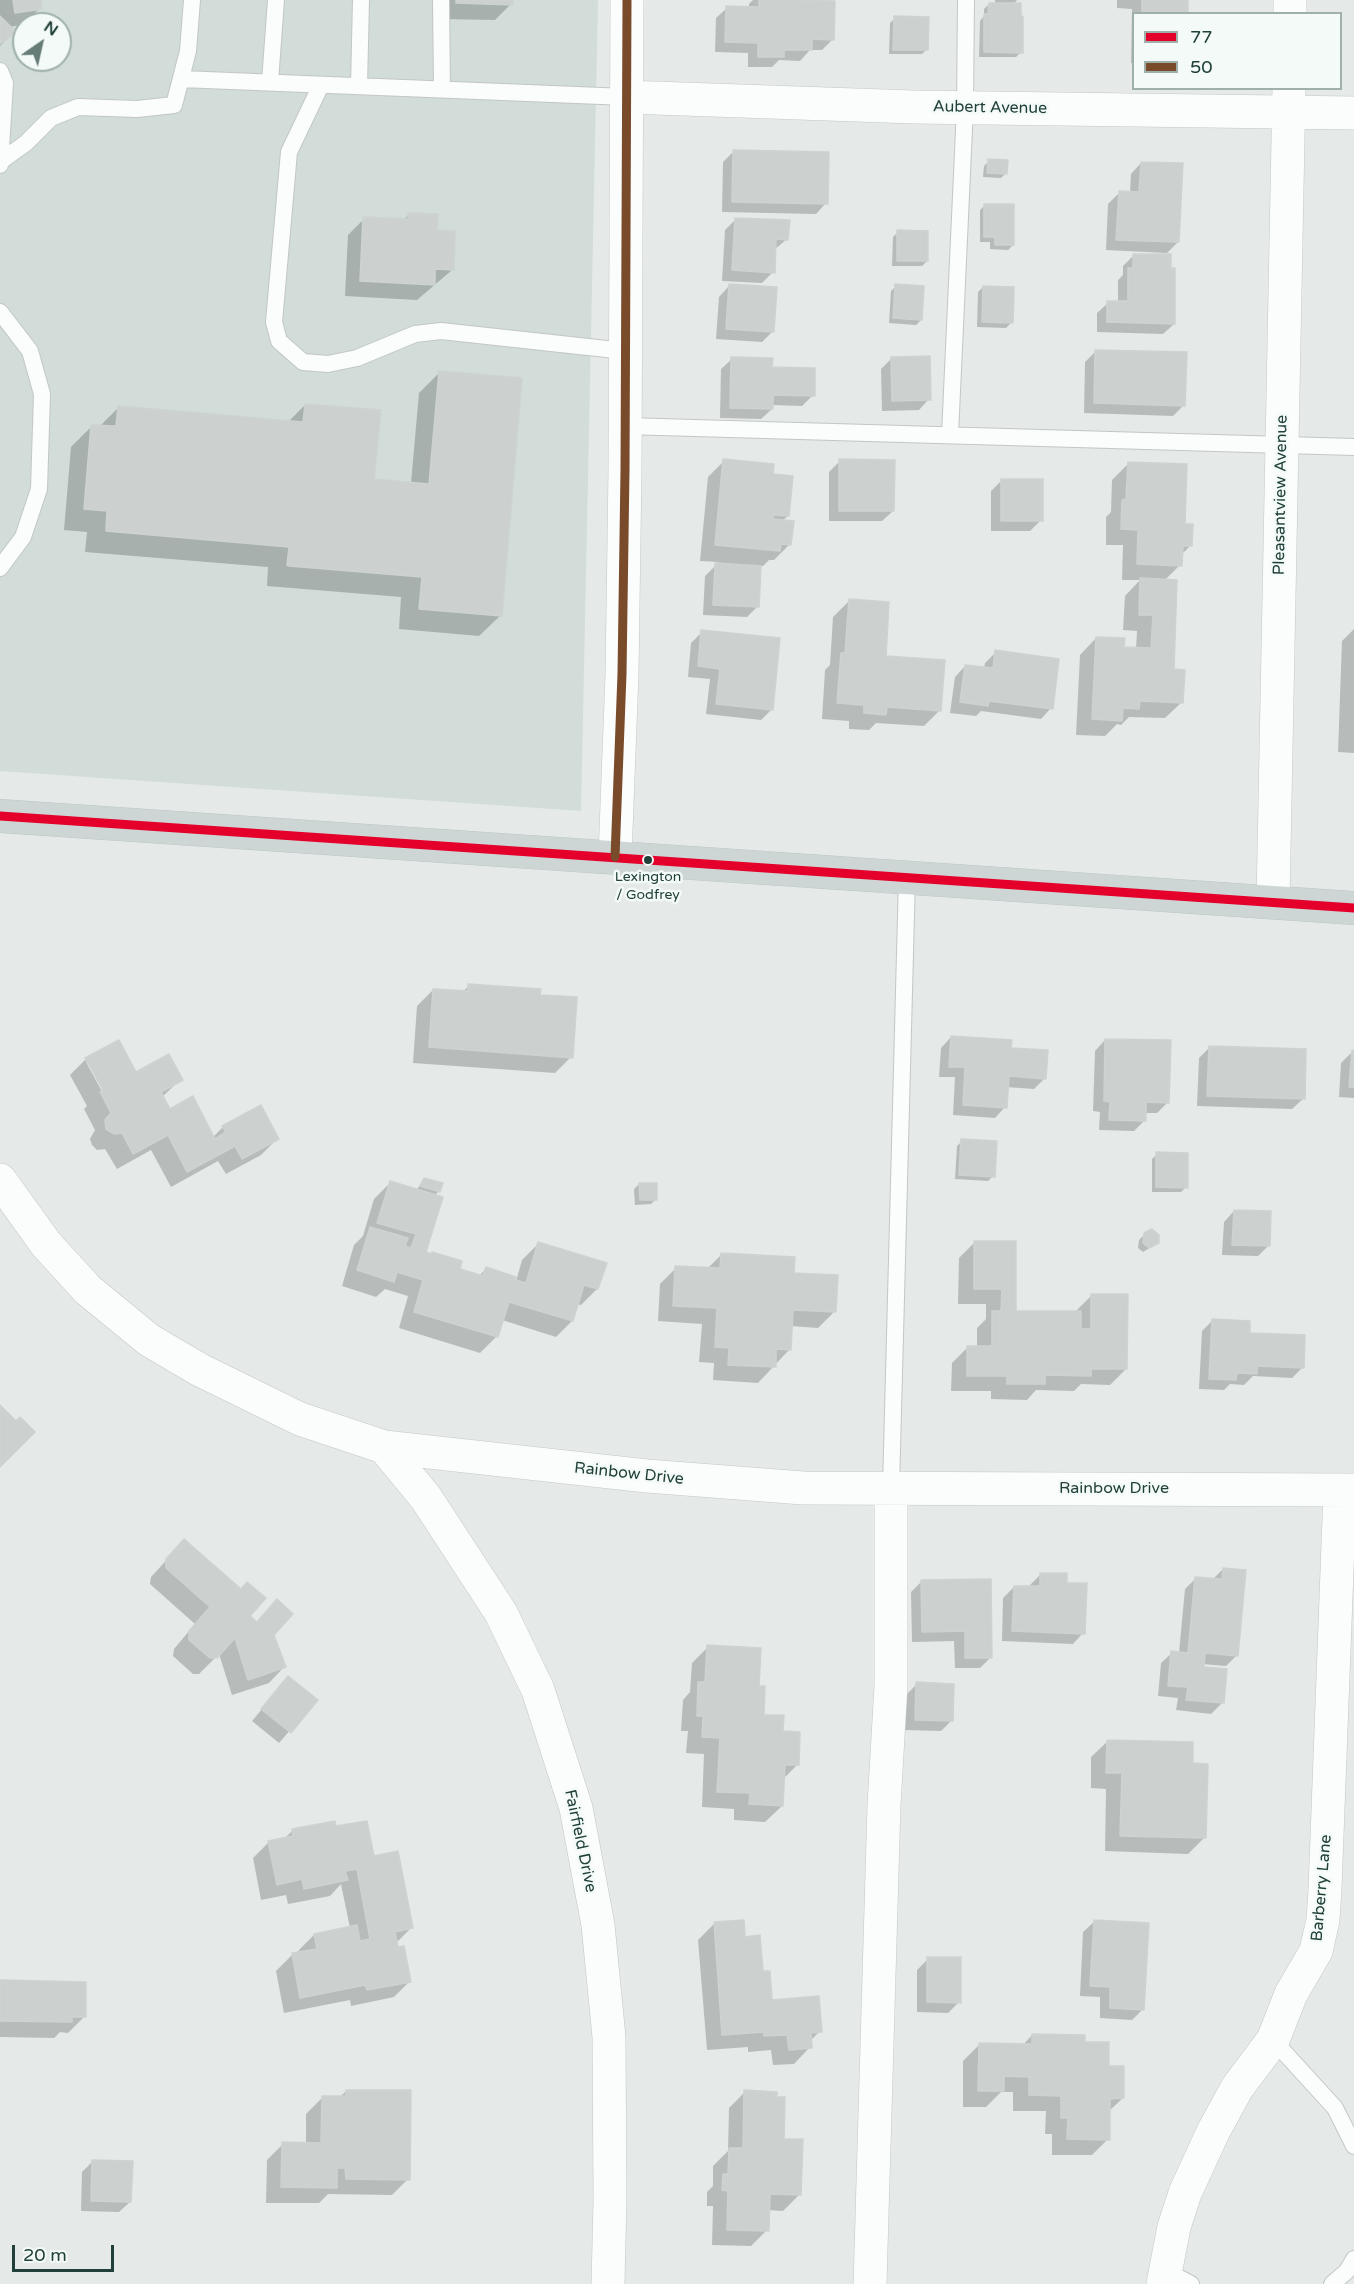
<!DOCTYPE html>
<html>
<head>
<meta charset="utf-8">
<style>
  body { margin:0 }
  #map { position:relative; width:1354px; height:2284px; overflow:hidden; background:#e5eae8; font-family:"Varela Round",sans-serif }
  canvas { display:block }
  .legend { position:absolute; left:1132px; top:12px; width:210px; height:78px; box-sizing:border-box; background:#f3faf7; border:2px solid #9fb0ab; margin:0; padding:8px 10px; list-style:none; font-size:18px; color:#21403a }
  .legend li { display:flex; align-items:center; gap:12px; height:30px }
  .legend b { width:30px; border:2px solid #9fb0ab }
  .north { position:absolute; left:12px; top:12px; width:60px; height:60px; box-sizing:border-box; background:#f3faf7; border:2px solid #9fb0ab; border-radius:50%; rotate:34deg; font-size:16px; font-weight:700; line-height:24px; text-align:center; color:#21403a }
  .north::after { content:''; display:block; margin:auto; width:21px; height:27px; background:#667c77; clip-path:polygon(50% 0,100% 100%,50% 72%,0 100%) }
  .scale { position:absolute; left:12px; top:2245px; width:102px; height:27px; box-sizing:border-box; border:3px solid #21403a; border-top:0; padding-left:8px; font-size:18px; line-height:21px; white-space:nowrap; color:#21403a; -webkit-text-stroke:4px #f3faf7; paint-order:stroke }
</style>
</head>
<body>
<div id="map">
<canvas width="1354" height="2284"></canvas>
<ul class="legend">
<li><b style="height:8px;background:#e4002b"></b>77</li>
<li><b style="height:8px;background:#7a4b2a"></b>50</li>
</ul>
<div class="north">N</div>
<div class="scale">20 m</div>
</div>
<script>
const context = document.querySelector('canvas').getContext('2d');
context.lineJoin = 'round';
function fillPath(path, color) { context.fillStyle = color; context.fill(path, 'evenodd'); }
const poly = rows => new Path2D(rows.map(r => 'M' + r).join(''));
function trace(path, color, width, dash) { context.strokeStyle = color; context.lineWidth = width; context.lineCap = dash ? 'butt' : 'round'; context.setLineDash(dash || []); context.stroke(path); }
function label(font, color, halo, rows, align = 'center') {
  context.font = font + ' "Varela Round",sans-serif'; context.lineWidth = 5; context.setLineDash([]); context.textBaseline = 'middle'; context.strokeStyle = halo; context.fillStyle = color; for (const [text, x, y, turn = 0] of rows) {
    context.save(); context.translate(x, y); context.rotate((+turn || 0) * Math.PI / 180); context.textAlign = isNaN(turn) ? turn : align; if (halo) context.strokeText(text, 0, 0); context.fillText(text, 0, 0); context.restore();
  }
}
fillPath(poly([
  [0,0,598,0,581,811,0,771],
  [24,24,60,24,60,60,24,60]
]), '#d2dcd9');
fillPath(poly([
  [0,0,39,0,40,8,24,24,10,27,13,33,0,46],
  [441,0,511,0,511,4,495,20,440,19],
  [753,0,782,0,833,39,822,50,810,50,800,61,779,60,772,67,748,67,748,53,715,52,716,18,727,8,749,8,749,4],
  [995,0,1017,0,1013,5,1021,52,1016,57,979,57,980,21,984,16,984,9,989,4,995,4],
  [1117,0,1187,0,1186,14,1134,14,1134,63,1131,63,1132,9,1117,8],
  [895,18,927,49,922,54,889,54,890,23],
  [734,151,826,203,816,214,722,212,723,162],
  [989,161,1006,173,1001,178,983,177,984,166],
  [1141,163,1178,242,1167,253,1106,250,1108,204,1119,193,1130,193,1131,174],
  [985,205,1013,245,1008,250,990,249,990,242,980,242,980,210],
  [409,214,435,231,452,270,417,300,345,296,348,235,364,219,403,221],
  [736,219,787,239,774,250,773,272,762,283,722,281,725,230],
  [898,232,927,261,922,266,892,266,893,237],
  [1133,256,1174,324,1163,334,1097,332,1097,313,1108,303,1118,303,1118,280,1123,275,1123,266],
  [729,286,773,331,762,342,716,339,719,297],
  [896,286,921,320,916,325,889,323,891,291],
  [983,287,1011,323,1006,328,977,327,978,292],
  [1096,351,1184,405,1173,416,1084,413,1085,362],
  [892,358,929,399,919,410,882,411,881,369],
  [732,359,771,369,813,395,802,406,772,405,772,409,761,419,720,418,721,369],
  [440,372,501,615,479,636,399,629,401,597,267,586,268,567,85,552,87,532,64,530,71,447,92,426,99,427,118,408,288,422,305,405,373,480,411,483,419,393],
  [724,461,772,476,788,516,782,521,790,544,774,560,769,560,763,566,760,566,758,606,747,617,703,615,705,576,719,562,700,561,708,477],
  [840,461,893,511,882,521,829,521,829,472],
  [1128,464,1183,525,1191,545,1181,555,1180,565,1164,581,1172,670,1182,702,1165,718,1129,717,1121,725,1117,724,1105,736,1076,735,1080,655,1096,638,1122,648,1136,649,1137,631,1123,630,1125,596,1140,580,1122,580,1123,545,1106,545,1106,517,1111,512,1112,480],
  [1002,480,1041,520,1030,531,991,531,991,491],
  [849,601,884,658,940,710,924,726,876,723,869,730,849,729,849,721,822,719,825,670,830,665,833,617],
  [1354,629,1354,753,1338,752,1342,641],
  [702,632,772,709,761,720,706,714,710,679,688,677,691,643],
  [996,652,1051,708,1041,719,981,711,976,716,950,713,955,677,965,666,984,669,985,663],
  [469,986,571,1057,555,1073,413,1063,417,1006,433,990,462,992],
  [951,1037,1010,1050,1045,1078,1034,1089,1006,1087,1005,1107,995,1118,953,1115,955,1077,939,1077,941,1048],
  [1105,1040,1168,1102,1157,1113,1145,1113,1145,1120,1134,1131,1099,1130,1100,1112,1093,1111,1095,1051],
  [1210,1047,1303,1099,1292,1109,1197,1106,1199,1058],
  [1352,1052,1354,1052,1354,1098,1339,1097,1341,1063],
  [86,1059,135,1074,181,1079,162,1097,169,1111,213,1137,223,1127,277,1139,261,1155,226,1174,218,1161,171,1187,151,1150,117,1169,105,1149,97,1150,92,1145,90,1139,95,1130,84,1109,87,1106,70,1075],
  [86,1062,89,1062,108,1096,105,1097],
  [962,1141,993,1176,988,1181,955,1179,957,1146],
  [1157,1154,1186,1187,1181,1192,1152,1192,1152,1159],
  [424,1179,439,1191,434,1196,424,1253,458,1270,479,1276,486,1269,515,1285,522,1260,538,1244,597,1289,581,1305,577,1304,572,1321,556,1337,502,1320,496,1337,480,1353,399,1328,408,1296,385,1289,376,1297,342,1286,354,1245,363,1236,374,1199,390,1183,416,1191],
  [639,1184,656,1199,651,1204,635,1205,634,1189],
  [1234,1211,1268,1246,1258,1256,1222,1255,1224,1222],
  [1145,1234,1158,1243,1143,1252,1138,1248,1139,1240],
  [975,1242,1015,1243,1014,1312,1076,1311,1092,1295,1126,1369,1110,1385,1081,1384,1074,1391,1036,1390,1027,1400,991,1399,991,1391,951,1391,952,1363,968,1347,977,1347,977,1328,986,1319,986,1304,958,1304,959,1258],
  [722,1254,793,1274,834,1312,818,1328,791,1326,789,1350,758,1383,713,1380,714,1363,699,1362,702,1324,658,1321,660,1284,676,1268,707,1269],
  [1212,1321,1248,1334,1302,1368,1292,1378,1253,1376,1244,1385,1230,1384,1224,1390,1199,1389,1202,1331],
  [184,1541,241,1590,248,1616,256,1623,261,1617,272,1635,285,1666,269,1683,232,1695,219,1654,199,1674,193,1674,173,1656,174,1649,195,1624,150,1584,151,1577],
  [1223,1569,1237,1655,1226,1666,1202,1664,1222,1703,1211,1714,1176,1710,1178,1698,1158,1696,1161,1663,1172,1653,1179,1653,1185,1589,1195,1579,1212,1580],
  [1041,1574,1065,1584,1083,1633,1073,1644,1002,1641,1003,1598,1014,1587,1030,1588,1030,1585],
  [922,1581,991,1657,980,1668,955,1668,954,1641,912,1642,911,1592],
  [708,1647,757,1687,762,1716,782,1733,797,1765,783,1779,782,1806,765,1822,734,1820,734,1809,702,1807,704,1754,686,1753,688,1731,681,1731,683,1700,690,1692,692,1663],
  [288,1678,316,1700,279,1743,252,1721],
  [917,1684,952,1720,941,1731,905,1730,906,1695],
  [1108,1741,1191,1765,1204,1838,1188,1854,1105,1851,1106,1789,1091,1788,1091,1757],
  [335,1828,373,1858,411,1928,396,1943,410,1981,394,1997,351,2006,350,2000,284,2013,276,1971,292,1955,299,1954,298,1951,314,1935,350,1928,341,1884,330,1896,288,1904,286,1895,261,1900,253,1858,269,1842,284,1839,293,1830],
  [1094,1922,1143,2009,1132,2020,1100,2018,1100,1997,1080,1996,1083,1932],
  [714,1924,744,1939,762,1973,771,2002,820,2031,810,2041,810,2047,794,2064,773,2065,771,2050,748,2052,748,2047,707,2050,698,1940],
  [928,1959,959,2002,948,2013,917,2012,917,1970],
  [0,1982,84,2017,68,2033,60,2032,54,2038,0,2037],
  [1032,2035,1107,2067,1123,2098,1109,2111,1108,2139,1092,2155,1052,2155,1052,2134,1045,2134,1046,2111,1013,2111,1013,2092,1001,2092,986,2107,963,2107,963,2061,979,2045,1023,2045],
  [346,2091,408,2179,392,2195,328,2194,319,2203,266,2203,267,2160,283,2144,306,2144,306,2114,322,2098,339,2098],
  [745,2092,782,2140,799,2195,783,2211,768,2210,767,2230,751,2246,712,2245,713,2206,707,2206,707,2192,713,2186,713,2166,728,2151,729,2108],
  [93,2161,130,2202,119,2212,81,2211,82,2172]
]), '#0003');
const building = poly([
  [13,0,41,0,42,9,15,13,13,0],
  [456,0,513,0,513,5,456,3,456,0],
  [759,0,835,1,834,40,812,39,812,50,784,50,784,57,758,57,758,43,725,42,726,6,759,7,759,0],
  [1142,0,1188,0,1188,14,1142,14,1142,0],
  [989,3,1021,3,1021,15,1023,17,1023,53,984,52,984,14,988,14,989,3],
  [0,16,12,28,15,33,0,44,0,16],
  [894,16,929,17,928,50,893,50,894,16],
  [733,150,829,152,828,204,732,202,733,150],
  [988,159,1008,160,1007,174,987,173,988,159],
  [1141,162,1183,163,1179,242,1116,240,1119,191,1139,192,1141,162],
  [984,204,1014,204,1014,245,995,245,995,237,984,237,984,204],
  [408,213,438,214,437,230,455,231,454,270,435,269,435,285,360,281,363,217,408,219,408,213],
  [735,218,790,220,788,240,776,239,775,273,732,270,735,218],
  [897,230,928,231,928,261,897,261,897,230],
  [1133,254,1171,254,1171,268,1175,268,1175,324,1107,322,1107,301,1128,301,1128,268,1133,268,1133,254],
  [729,284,777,287,774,332,726,329,729,284],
  [895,284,924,286,922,320,893,318,895,284],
  [983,286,1014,287,1013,323,982,322,983,286],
  [1095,350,1187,352,1185,406,1094,403,1095,350],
  [930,356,931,400,892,401,891,357,930,356],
  [731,357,773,358,772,367,815,368,815,396,773,395,773,409,730,408,731,357],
  [439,371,522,378,502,616,419,609,422,577,289,566,287,565,289,547,106,531,107,511,84,509,91,425,116,426,118,406,303,422,305,404,381,410,374,479,429,484,439,371],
  [723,459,774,464,773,474,793,476,789,516,773,515,773,519,794,521,791,545,781,544,780,551,715,545,723,459],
  [839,459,895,460,894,511,839,511,839,459],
  [1128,462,1187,464,1185,524,1193,524,1192,546,1183,546,1182,566,1137,564,1138,530,1121,529,1122,500,1126,499,1128,462],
  [1001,479,1043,479,1043,521,1001,521,1001,479],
  [715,563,761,566,759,607,713,605,715,563],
  [1140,578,1177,580,1174,669,1185,670,1183,703,1140,701,1139,709,1123,708,1122,721,1092,719,1096,637,1125,638,1124,647,1151,648,1153,615,1139,615,1140,578],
  [849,599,889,602,886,656,945,660,941,711,887,707,886,715,864,713,864,705,837,703,841,653,845,653,849,599],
  [701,630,780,638,773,710,716,704,720,669,698,666,701,630],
  [995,650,1059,659,1053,709,989,701,988,706,960,702,965,665,993,668,995,650],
  [468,984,541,989,540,995,577,997,573,1058,429,1047,433,989,468,991,468,984],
  [951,1036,1012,1040,1011,1048,1048,1050,1046,1079,1009,1076,1007,1108,963,1105,965,1067,949,1067,951,1036],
  [1105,1039,1171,1040,1169,1103,1146,1102,1146,1121,1109,1120,1110,1102,1104,1101,1105,1039],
  [119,1040,136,1072,169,1054,183,1080,161,1092,170,1109,193,1096,215,1139,226,1132,222,1126,261,1105,279,1139,242,1159,235,1146,187,1172,168,1135,133,1154,122,1133,114,1134,106,1129,105,1120,111,1113,100,1092,103,1090,85,1058,119,1040],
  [1209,1046,1306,1049,1305,1099,1207,1096,1209,1046],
  [1352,1050,1354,1051,1354,1087,1349,1087,1352,1050],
  [961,1139,997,1141,995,1177,959,1175,961,1139],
  [1156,1152,1188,1153,1188,1188,1156,1187,1156,1152],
  [424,1178,443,1183,440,1192,420,1186,424,1178],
  [390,1181,443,1197,426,1252,431,1254,432,1252,462,1261,460,1269,483,1276,486,1267,516,1277,515,1280,526,1283,538,1242,607,1263,598,1289,584,1285,573,1321,509,1302,498,1337,414,1312,423,1280,397,1272,394,1282,357,1270,370,1227,408,1238,405,1246,411,1248,416,1234,377,1223,390,1181],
  [639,1183,657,1183,657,1200,640,1200,639,1183],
  [1234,1210,1271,1211,1270,1246,1232,1245,1234,1210],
  [1152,1229,1159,1235,1159,1243,1149,1248,1143,1243,1144,1233,1152,1229],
  [974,1241,1016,1241,1016,1311,1081,1311,1081,1329,1091,1329,1091,1294,1128,1294,1127,1369,1091,1369,1091,1376,1045,1375,1045,1384,1007,1384,1007,1376,967,1376,967,1346,992,1346,992,1311,1001,1311,1002,1289,974,1289,974,1241],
  [721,1253,795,1257,794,1273,838,1275,836,1312,793,1310,791,1350,776,1349,776,1367,728,1365,729,1348,715,1347,717,1308,673,1306,675,1266,720,1268,721,1253],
  [1212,1319,1250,1321,1250,1333,1305,1335,1304,1368,1257,1366,1257,1374,1237,1373,1236,1380,1209,1379,1212,1319],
  [0,1405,16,1421,20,1417,35,1432,0,1467,0,1405],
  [184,1539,241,1589,247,1582,266,1598,250,1616,257,1622,277,1599,293,1614,274,1635,286,1667,248,1680,235,1638,217,1658,210,1658,189,1640,189,1631,210,1607,166,1568,166,1559,184,1539],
  [1223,1568,1246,1570,1238,1656,1205,1653,1204,1667,1227,1669,1224,1703,1186,1700,1188,1687,1168,1686,1171,1651,1188,1653,1195,1577,1222,1579,1223,1568],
  [1040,1573,1067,1573,1067,1583,1087,1583,1085,1634,1012,1631,1014,1586,1040,1586,1040,1573],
  [991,1579,992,1658,965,1658,965,1631,922,1632,921,1580,991,1579],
  [707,1645,761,1648,759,1686,765,1686,764,1715,784,1715,783,1731,800,1732,799,1765,785,1765,783,1806,749,1804,750,1793,717,1792,720,1738,702,1737,703,1716,697,1716,698,1682,705,1682,707,1645],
  [288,1676,318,1700,291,1733,261,1709,288,1676],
  [916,1682,954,1684,953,1721,915,1720,916,1682],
  [1107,1740,1193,1742,1193,1763,1208,1764,1206,1838,1120,1836,1122,1773,1106,1773,1107,1740],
  [335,1821,336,1826,367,1821,374,1856,398,1851,413,1928,395,1932,398,1947,404,1946,411,1982,367,1990,365,1985,300,1998,292,1953,317,1949,314,1934,357,1925,360,1941,370,1939,357,1869,345,1871,348,1880,304,1889,302,1879,277,1885,268,1841,293,1836,292,1829,335,1821],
  [744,1920,745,1937,760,1935,763,1971,770,1971,772,2000,819,1996,822,2032,811,2033,812,2048,789,2050,787,2035,764,2036,764,2032,722,2035,714,1922,744,1920],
  [1094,1920,1149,1923,1144,2010,1110,2008,1110,1987,1090,1986,1094,1920],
  [927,1957,961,1957,961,2003,927,2002,927,1957],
  [0,1980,86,1982,86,2017,72,2017,72,2022,0,2021,0,1980],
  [1032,2034,1085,2035,1085,2042,1109,2042,1109,2066,1124,2066,1124,2098,1110,2099,1110,2140,1067,2139,1068,2118,1061,2118,1061,2096,1029,2095,1029,2077,1004,2076,1004,2091,978,2091,979,2043,1032,2044,1032,2034],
  [346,2090,411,2090,410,2180,346,2179,345,2168,337,2168,337,2188,281,2187,282,2142,321,2143,322,2096,346,2096,346,2090],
  [744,2090,777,2092,777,2097,785,2097,784,2139,803,2139,801,2195,770,2194,769,2231,727,2230,728,2191,722,2190,723,2174,728,2174,729,2148,743,2148,744,2090],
  [92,2160,133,2161,131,2202,91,2201,92,2160]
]);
fillPath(building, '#ccd1d0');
trace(building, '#cdd3d1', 1.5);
const service = poly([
  [441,0,442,89],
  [0,71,5,83,0,165],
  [181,79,626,97],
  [270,82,276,0],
  [321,85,289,152,274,322,279,341,303,362,328,364,357,358,415,334,441,331,625,351],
  [359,86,361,0],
  [1,161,26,143,51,118,78,107,137,109,174,105,188,51,192,0],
  [0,312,30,351,42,394,39,489,23,537,0,568],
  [625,426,1354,447],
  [950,435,965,108,966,0],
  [891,1488,907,877],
  [1273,2040,1335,2108,1354,2146],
  [1166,2271,1191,2284],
  [1332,2284,1347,2271,1354,2259]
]);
const minor = poly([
  [1290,14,1290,0],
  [626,97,913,107,1354,113],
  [615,857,622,674,625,470,627,0],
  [1273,902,1289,88],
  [0,1180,46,1244,88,1290,149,1340,200,1370,300,1419,384,1447,647,1476,803,1488,1354,1490],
  [384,1447,426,1498,501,1613,538,1690,576,1808,598,1925,609,2037,610,2200,608,2284],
  [870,2284,884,1805,891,1686,891,1488],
  [1163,2284,1174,2227,1185,2193,1213,2132,1237,2088,1273,2040,1291,1994,1316,1951,1323,1920,1325,1889,1340,1491]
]);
const primary = poly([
  [0,816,1354,908]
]);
trace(service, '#c2c7c5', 18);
trace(minor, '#c2c7c5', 34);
trace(primary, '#bcc7c4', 34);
trace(service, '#fbfcfc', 16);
trace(minor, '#fbfcfc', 33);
trace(primary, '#cdd6d4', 33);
trace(poly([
  [0,816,1354,908]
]), '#e4002b', 9);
trace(poly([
  [615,857,622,674,625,470,627,0]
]), '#7a4b2a', 9);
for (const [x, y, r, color] of [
  [648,860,5,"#21403a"]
]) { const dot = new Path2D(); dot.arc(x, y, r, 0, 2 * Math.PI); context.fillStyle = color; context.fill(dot); trace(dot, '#f3faf7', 2); }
label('14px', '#21403a', '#f3faf7', [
  ["Lexington",648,877],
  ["/ Godfrey",648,895]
]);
label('16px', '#21403a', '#f3faf7', [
  ["Aubert Avenue",990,108,1],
  ["Pleasantview Avenue",1281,495,-89],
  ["Rainbow Drive",629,1474,6],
  ["Rainbow Drive",1114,1489],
  ["Fairfield Drive",580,1841,78],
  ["Barberry Lane",1322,1888,-85]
]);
</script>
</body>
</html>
